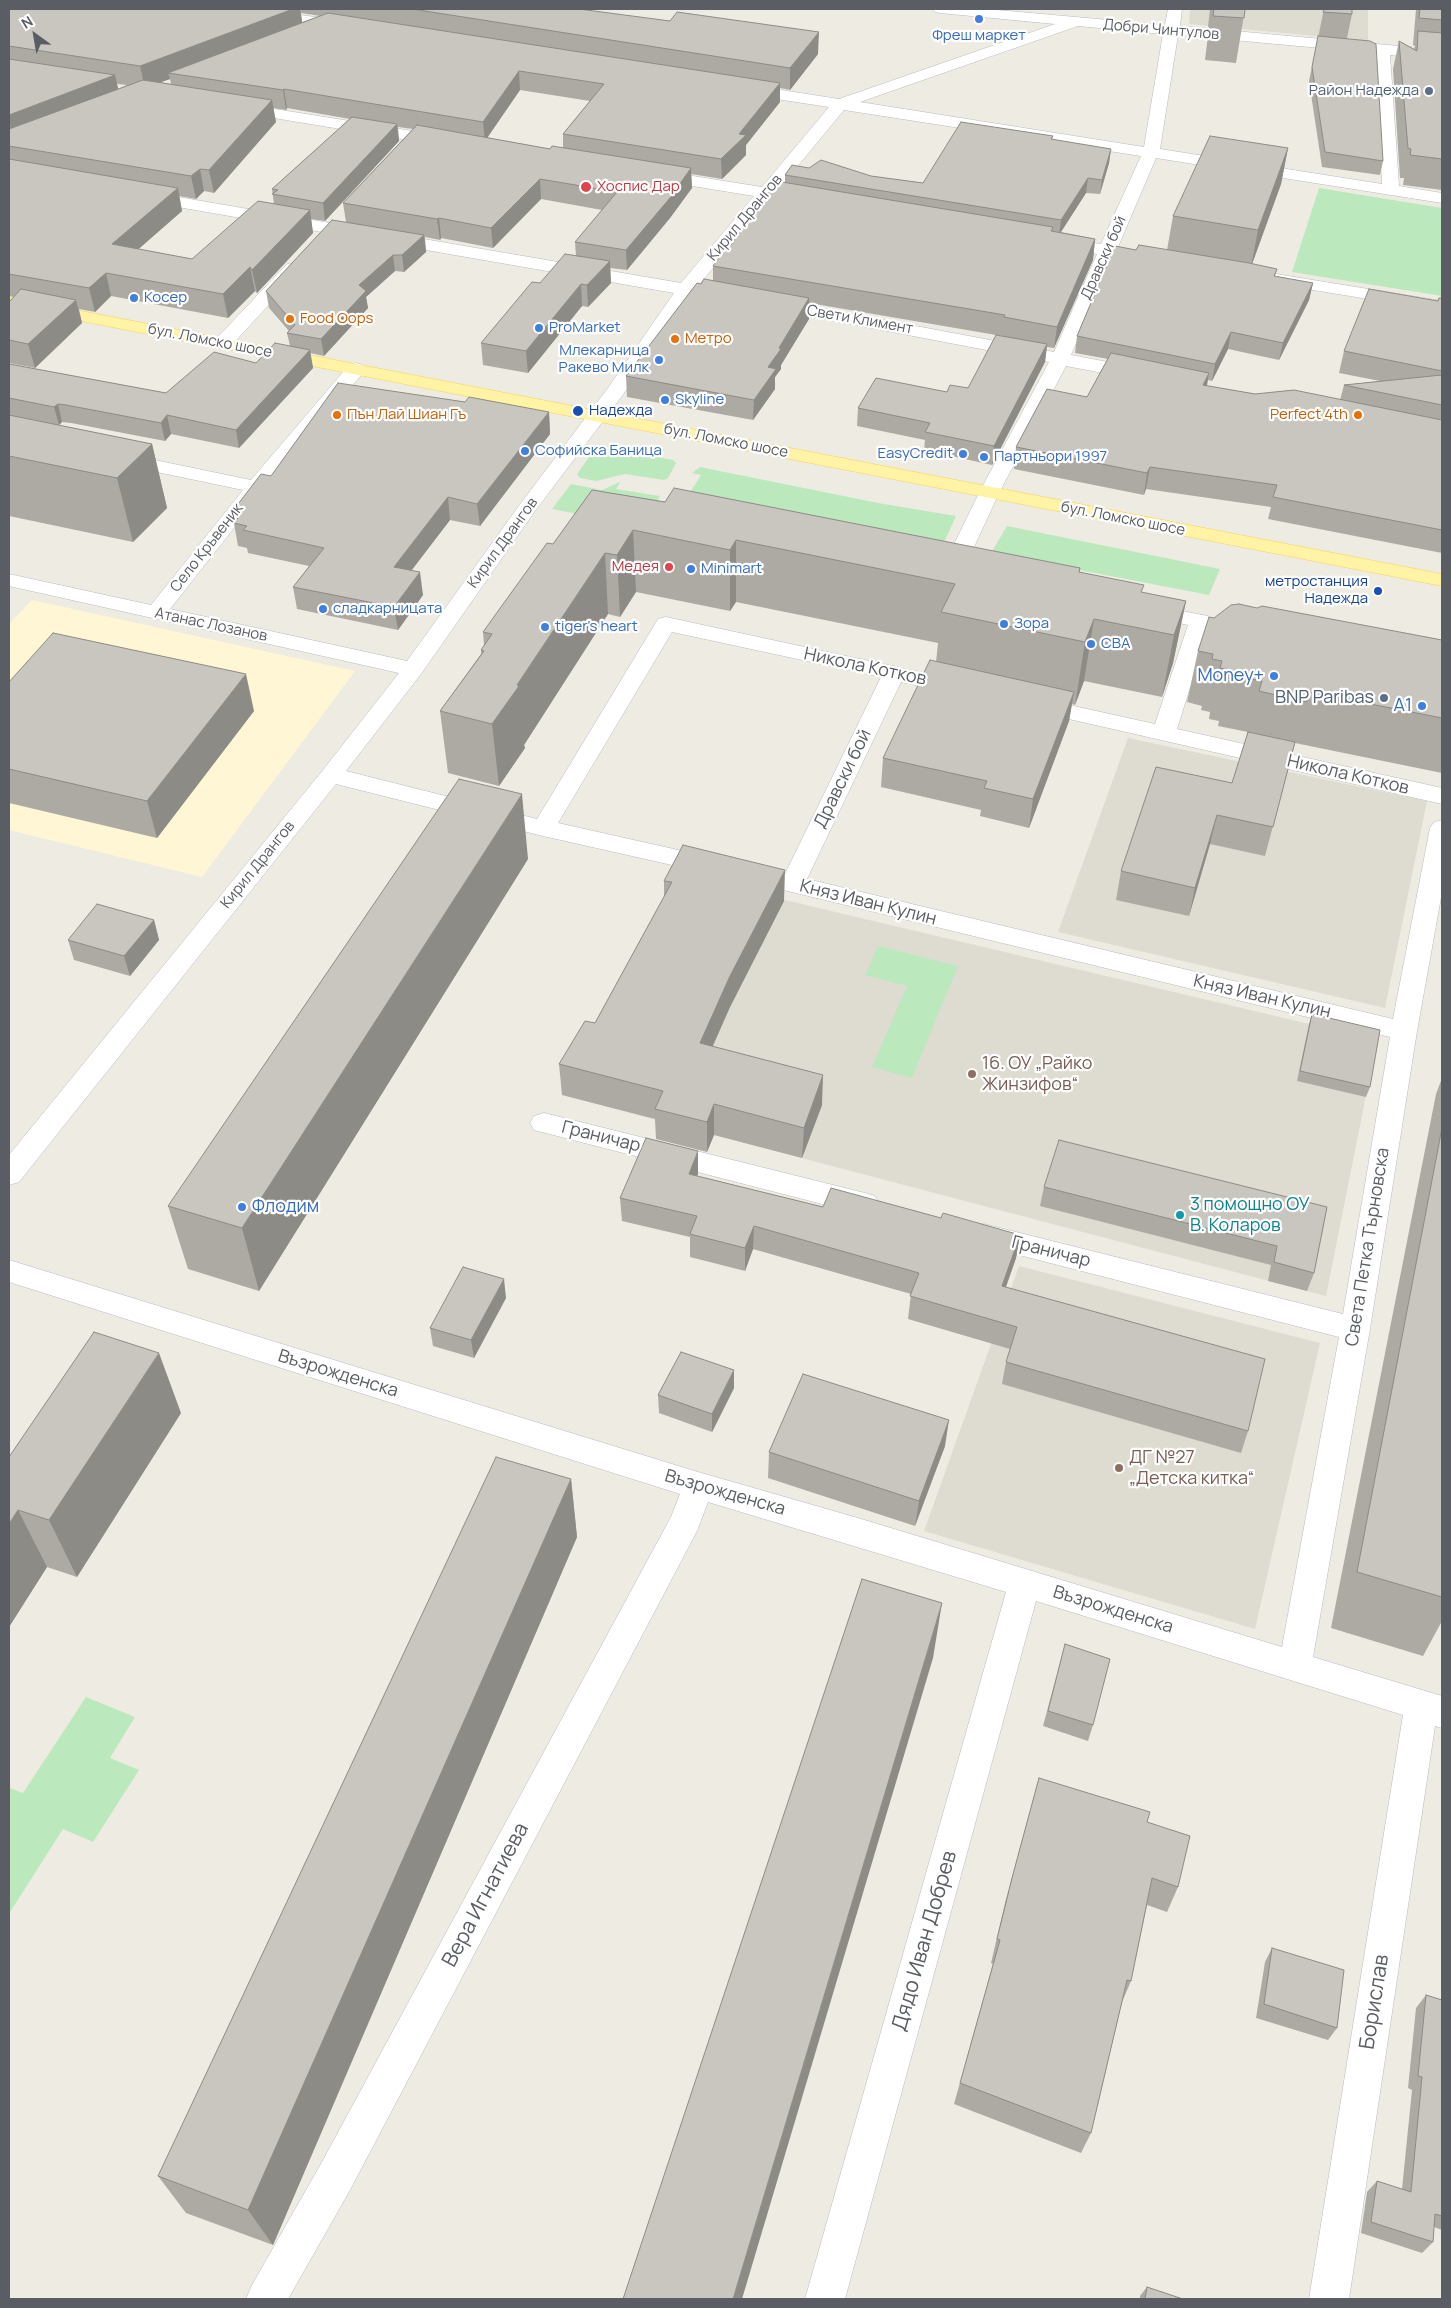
<!DOCTYPE html>
<html>
<head>
<meta charset="utf-8">
<style>
  body { margin:0 }
  #map { position:relative; width:1451px; height:2308px; overflow:hidden; background:#eeece2; font-family:Manrope,sans-serif }
  canvas { display:block }
  .frame { position:absolute; inset:0; border:10px solid #5a5e64; pointer-events:none }
  .north { position:absolute; left:10px; top:10px; width:50px; height:50px; -webkit-text-stroke:4px #fff; paint-order:stroke; rotate:328deg; font-size:14px; font-weight:700; line-height:20px; text-align:center; color:#5a5e64 }
  .north::after { content:''; display:block; margin:auto; width:18px; height:22px; background:#5a5e64; clip-path:polygon(50% 0,100% 100%,50% 72%,0 100%) }
</style>
</head>
<body>
<div id="map">
<canvas width="1451" height="2308"></canvas>
<div class="frame"></div>
<div class="north">N</div>
</div>
<script>
const context = document.querySelector('canvas').getContext('2d');
context.lineJoin = 'round';
function fillPath(path, color) { context.fillStyle = color; context.fill(path, 'evenodd'); }
const poly = rows => new Path2D(rows.map(r => 'M' + r).join(''));
function trace(path, color, width, dash) { context.strokeStyle = color; context.lineWidth = width; context.lineCap = dash ? 'butt' : 'round'; context.setLineDash(dash || []); context.stroke(path); }
function label(font, color, halo, rows, align = 'center') {
  context.font = font + ' Manrope,sans-serif'; context.lineWidth = 4.5; context.setLineDash([]); context.textBaseline = 'middle'; context.strokeStyle = halo; context.fillStyle = color; for (const [text, x, y, turn = 0] of rows) {
    context.save(); context.translate(x, y); context.rotate((+turn || 0) * Math.PI / 180); context.textAlign = isNaN(turn) ? turn : align; if (halo) context.strokeText(text, 0, 0); context.fillText(text, 0, 0); context.restore();
  }
}
fillPath(poly([
  [32,600,355,671,202,877,9,830,9,624]
]), '#fff6d6');
fillPath(poly([
  [1190,9,1368,9,1368,41,1189,24],
  [1128,738,1427,801,1385,1008,1058,932],
  [683,876,1377,1040,1326,1296,562,1095],
  [1019,1266,1320,1343,1255,1629,924,1531]
]), '#dedbd1');
fillPath(poly([
  [1319,188,1442,208,1442,296,1292,272],
  [597,446,673,460,676,463,668,478,664,480,625,474,596,481,580,478,577,474],
  [700,467,878,503,956,516,942,547,684,502,701,475,692,473],
  [620,482,616,489,660,496,646,521,635,525,552,509,571,484,602,490],
  [1007,526,1220,569,1209,595,991,553],
  [878,946,958,966,912,1078,872,1067,907,986,865,975],
  [86,1697,135,1717,110,1758,139,1770,93,1842,63,1829,10,1912,9,1790,10,1788,23,1793]
]), '#bce8bd');
const street = poly([
  [218,9,255,9,345,21,353,26,345,31,225,13,220,12,218,9],
  [933,9,986,9,1165,25,1168,9,1182,9,1180,26,1442,50,1442,60,1390,55,1399,186,1442,193,1442,203,1156,158,1118,247,1156,254,1159,258,1156,262,1150,263,1113,257,1071,355,1140,368,1147,370,1149,374,1147,378,1140,380,1066,366,999,493,963,571,959,575,952,577,945,575,941,571,979,493,1049,362,772,309,766,308,763,304,766,300,772,299,1054,352,1097,254,1056,247,1050,246,1047,242,1050,238,1056,237,1101,244,1141,156,844,110,778,190,786,191,788,195,786,199,770,199,698,286,708,288,711,292,708,296,691,295,622,396,535,511,421,674,346,771,537,819,655,624,658,619,666,617,957,680,965,682,968,687,965,692,957,694,901,682,807,879,1393,1019,1430,828,1434,822,1442,820,1442,892,1417,1031,1370,1329,1313,1657,1442,1696,1442,1728,1435,1726,1349,2299,1309,2299,1403,1715,1036,1601,845,2299,805,2299,1006,1592,708,1502,697,1531,350,2190,288,2299,246,2299,252,2285,322,2162,671,1517,680,1494,9,1282,9,1260,698,1472,858,1518,1282,1647,1339,1337,984,1246,974,1243,970,1235,974,1227,984,1224,1343,1314,1390,1037,792,892,543,836,336,784,19,1182,9,1185,9,1155,323,770,399,673,9,586,9,574,151,605,243,490,114,463,111,459,114,455,121,453,251,480,349,365,356,363,363,365,365,369,363,373,263,491,170,609,407,661,521,503,608,388,674,293,143,201,137,200,135,196,137,192,143,191,681,283,754,196,655,180,649,179,647,175,649,171,655,170,762,187,829,107,743,94,735,89,737,86,743,84,839,99,1055,24,940,13,935,12,933,9],
  [1078,26,1163,34,1144,147,860,102,1078,26],
  [1178,35,1375,53,1382,184,1160,149,1178,35],
  [672,632,881,677,785,874,558,823,672,632],
  [237,103,444,136,452,141,444,146,231,111,229,108,231,105,237,103],
  [293,263,299,264,302,268,299,272,229,348,215,348,213,344,215,340,287,264,293,263],
  [1276,274,1442,301,1442,311,1270,283,1267,279,1270,275,1276,274],
  [1146,604,1208,616,1211,621,1177,729,1442,788,1442,804,1025,709,1022,704,1025,699,1033,697,1155,724,1188,625,1138,615,1135,610,1138,605,1146,604],
  [544,1113,865,1193,875,1196,879,1204,875,1212,865,1215,534,1130,530,1123,534,1116,544,1113]
]);
const primary = poly([
  [9,297,1442,574,1442,586,9,307,9,297]
]);
trace(street, '#b7babf', 1);
trace(primary, '#fbcf4e', 1);
fillPath(street, '#fff');
fillPath(primary, '#fff3a6');
fillPath(poly([
  [9,9,582,9,818,54,790,90,780,88,780,102,746,145,746,155,722,179,691,174,692,188,670,218,627,270,610,268,611,283,588,307,582,306,528,373,483,365,481,343,540,283,576,256,575,242,602,210,541,199,493,248,441,238,440,240,425,237,426,252,404,272,395,271,366,297,368,308,324,356,310,353,313,368,239,448,171,434,165,441,71,423,62,422,59,425,9,415,9,364,166,393,256,363,290,346,287,333,289,331,269,308,266,291,346,222,343,203,413,129,398,127,399,141,325,221,311,219,313,233,257,293,255,291,228,318,111,296,95,312,79,309,82,323,35,368,9,363,9,301,14,297,9,296],
  [301,13,320,16,302,22],
  [170,79,171,84,160,82],
  [117,84,127,85,118,89],
  [520,90,590,101,563,134,563,148,550,149,487,138],
  [273,108,286,110,287,108,350,119,272,189,274,204,192,259,138,249,182,211,179,196,196,199,204,191,214,193,276,122],
  [1210,9,1245,9,1236,63,1205,60,1209,27,1208,27],
  [1324,9,1352,14,1347,38,1383,161,1380,175,1322,167,1309,81],
  [1416,9,1442,9,1442,190,1403,185,1404,178,1400,178,1393,69,1399,41,1414,49,1415,46,1413,45],
  [1053,136,1052,140,1111,149,1109,163,1100,194,1086,193,1061,232,1095,239,1093,260,1054,348,1047,347,1045,362,992,465,924,450,925,440,857,426,858,408,968,388,1002,336,809,303,809,319,781,365,781,369,775,377,775,389,753,420,627,397,626,376,701,284,713,281,713,266,785,183,785,175,809,168,923,183],
  [1288,148,1281,184,1252,264,1277,269,1275,276,1313,283,1309,300,1279,360,1228,349,1212,381,1208,380,1207,386,1255,394,1340,400,1344,385,1380,381,1339,373,1344,351,1442,298,1442,553,1268,519,1271,507,1146,489,1144,495,1014,469,1016,447,1087,397,1108,359,1075,353,1077,336,1136,250,1167,250,1173,216],
  [549,412,550,434,480,526,450,520,412,570,423,595,398,630,297,609,293,587,309,566,248,553,247,548,238,546,232,512,271,476],
  [9,415,152,444,167,508,133,542,9,516],
  [592,490,1080,568,1080,573,1142,593,1186,601,1173,663,1162,697,1084,681,1075,705,1072,704,1069,721,1029,828,980,816,981,810,881,787,883,758,936,662,938,643,736,602,730,611,636,592,620,617,608,614,524,745,525,748,499,786,448,773,440,711,481,654,481,650,484,645,483,632,553,544],
  [1257,608,1442,640,1442,773,1295,743,1265,856,1210,844,1189,916,1116,900,1121,871,1232,783,1248,732,1218,726,1219,721,1209,719,1210,712,1201,710,1202,706,1187,702,1198,651,1214,618],
  [9,682,254,711,157,838,9,803],
  [528,859,259,1291,188,1269,168,1206],
  [664,881,784,901,730,1007,713,1046,822,1105,802,1158,714,1135,707,1152,656,1139,655,1119,562,1095,559,1064,595,1023,664,897],
  [154,920,159,940,130,976,74,960,68,940],
  [1312,1014,1370,1087,1366,1097,1297,1081,1309,1024],
  [1442,1078,1442,1621,1423,1656,1331,1628,1436,1094],
  [698,1174,697,1176,823,1207,941,1218,1020,1235,1016,1258,1006,1287,1248,1431,1241,1453,1002,1384,1006,1362,1010,1349,908,1319,911,1294,753,1249,745,1271,690,1257,690,1237,622,1221,620,1198],
  [1044,1187,1327,1207,1314,1273,1307,1291,1268,1281,1271,1265,1040,1206],
  [506,1298,474,1358,433,1346,430,1328],
  [734,1370,734,1388,712,1432,659,1413,658,1395],
  [181,1413,77,1577,47,1567,9,1627,9,1457],
  [945,1446,915,1526,768,1478,769,1452],
  [571,1479,577,1537,273,2245,186,2213,158,2176],
  [1065,1644,1093,1725,1088,1741,1043,1726],
  [1039,1778,1147,1822,1178,1887,1167,1912,1147,1905,1131,1981,1122,2002,1091,2133,1081,2153,954,2104,993,1964,991,1963,1005,1903],
  [1272,1948,1337,2028,1328,2040,1256,2018,1265,1962],
  [1426,1995,1442,2000,1442,2230,1434,2227,1433,2242,1422,2253,1361,2233,1367,2192,1377,2181,1402,2189,1412,2090,1408,2088,1416,2008],
  [1147,2287,1183,2299,1140,2299,1140,2296]
]), '#adaaa4');
fillPath(poly([
  [293,9,300,9,303,28,168,73,170,79,145,88,140,66],
  [819,32,818,54,790,90,790,68],
  [519,71,520,90,485,141,483,122],
  [115,75,120,97,9,139,9,115],
  [780,83,780,102,746,145,746,155,722,179,721,159,739,134],
  [284,89,287,108,286,110,283,90],
  [272,100,276,122,214,193,209,170],
  [397,124,399,141,325,221,323,203],
  [1288,148,1281,184,1251,267,1258,230],
  [1111,149,1109,163,1100,194,1102,180],
  [691,168,692,188,670,218,627,270,626,250],
  [200,169,204,191,196,199,191,176],
  [1088,178,1086,193,1059,235,1061,220],
  [540,179,541,199,493,248,491,228],
  [178,188,182,211,117,268,112,244],
  [310,210,313,233,257,293,252,270],
  [439,218,441,238,440,240,437,219],
  [424,235,426,252,404,272,402,255],
  [1095,239,1093,260,1054,348,1057,327],
  [393,255,395,271,366,297,368,308,324,356,321,339,359,285],
  [610,261,611,283,588,307,587,285],
  [250,267,255,291,228,318,223,294],
  [106,273,111,296,95,312,89,288],
  [1313,283,1309,300,1279,360,1283,343],
  [581,284,582,306,528,373,526,351],
  [809,298,809,319,781,365,781,369,775,377,775,389,753,420,754,400,768,367],
  [76,300,82,323,35,368,28,344],
  [1231,332,1228,349,1212,381,1215,364],
  [1047,344,1045,362,992,465,994,446],
  [310,350,313,368,239,448,236,430],
  [1209,373,1205,395,1203,385],
  [58,404,62,422,59,425,54,407],
  [549,412,550,434,480,526,477,504],
  [167,415,171,434,165,441,161,423],
  [152,444,167,508,133,542,117,478],
  [1150,467,1146,489,1144,495,1147,473],
  [448,497,450,520,397,589,394,567],
  [633,530,636,592,620,617,617,555],
  [736,540,736,602,730,611,730,550],
  [605,553,608,614,524,745,525,748,499,786,492,724,517,685],
  [420,572,423,595,398,630,394,607],
  [1186,601,1173,663,1162,697,1174,635],
  [1094,619,1084,681,1075,705,1085,642],
  [246,674,254,711,157,838,147,801],
  [1074,692,1069,721,1029,828,1033,799],
  [522,794,528,859,259,1291,242,1228],
  [1217,815,1210,844,1189,916,1195,888],
  [785,870,784,901,730,1007,700,1074,700,1043,730,976],
  [154,920,159,940,130,976,124,956],
  [823,1075,822,1105,802,1158,804,1128],
  [714,1104,714,1135,707,1152,707,1122],
  [698,1151,698,1174,689,1197,689,1174],
  [754,1226,753,1249,745,1271,745,1248],
  [1020,1235,1016,1258,998,1309,1002,1286],
  [504,1279,506,1298,474,1358,471,1340],
  [159,1353,181,1413,77,1577,49,1520],
  [734,1370,734,1388,712,1432,712,1414],
  [949,1420,945,1446,915,1526,919,1501],
  [571,1479,577,1537,273,2245,248,2210],
  [18,1510,47,1567,9,1627,9,1524],
  [942,1603,933,1658,742,2299,733,2299]
]), '#8d8b86');
const building = poly([
  [9,9,293,9,140,66,9,46,9,9],
  [412,9,579,9,670,21,677,12,819,32,790,68,412,9],
  [1214,9,1245,9,1244,18,1213,16,1214,9],
  [1324,9,1352,9,1352,14,1323,12,1324,9],
  [1420,9,1442,9,1442,20,1419,18,1420,9],
  [328,13,780,83,739,134,746,135,721,159,563,134,604,84,519,71,483,122,284,89,283,90,168,73,328,13],
  [1418,31,1442,33,1442,159,1410,155,1411,149,1408,148,1399,41,1417,51,1418,31],
  [1318,36,1370,41,1376,44,1383,161,1325,152,1312,67,1318,36],
  [9,59,115,75,9,115,9,59],
  [143,80,272,100,209,170,200,169,191,176,9,146,9,129,143,80],
  [352,117,397,124,323,203,272,194,278,190,272,189,352,117],
  [961,122,1053,136,1051,139,1111,149,1102,180,1088,178,1061,220,785,175,792,165,809,168,821,160,871,176,923,183,961,122],
  [417,125,550,149,552,146,691,168,670,198,626,250,575,242,617,192,540,179,491,228,439,218,437,219,343,203,417,125],
  [1210,136,1288,148,1258,230,1173,216,1210,136],
  [9,159,178,188,112,244,192,259,258,201,310,210,252,270,250,267,223,294,106,273,89,288,9,274,9,159],
  [776,181,1053,227,1051,231,1095,239,1057,327,1004,317,1005,315,713,266,728,245,731,245,776,181],
  [332,220,424,235,402,255,393,255,359,285,366,291,321,339,287,333,295,325,266,291,332,220],
  [1139,245,1249,263,1277,269,1274,276,1313,283,1283,343,1231,332,1215,364,1077,336,1115,246,1136,250,1139,245],
  [565,254,610,261,587,285,581,284,526,351,481,343,532,282,540,283,565,254],
  [704,279,809,298,779,348,781,349,768,367,776,369,754,400,626,376,697,283,701,284,704,279],
  [21,289,76,300,28,344,9,340,9,301,10,301,21,289],
  [1369,289,1438,301,1439,298,1442,298,1442,371,1344,351,1369,289],
  [996,335,1047,344,994,446,925,432,930,423,858,408,876,378,947,392,950,385,968,388,996,335],
  [275,343,310,350,236,430,167,415,161,423,66,405,58,404,54,407,9,398,9,364,166,393,214,352,256,363,275,343],
  [1111,353,1209,373,1203,385,1255,394,1294,390,1442,420,1442,530,1273,497,1277,485,1150,467,1147,473,1016,447,1047,389,1087,397,1111,353],
  [1442,375,1442,405,1344,385,1442,375],
  [338,383,465,402,469,397,549,412,477,504,448,497,394,567,420,572,394,607,293,587,324,548,243,530,247,526,234,523,241,514,232,512,261,474,271,476,338,383],
  [9,415,152,444,117,478,9,456,9,415],
  [674,488,1080,568,1079,572,1144,585,1141,592,1186,601,1174,635,1094,619,1085,642,941,612,955,584,736,540,730,550,633,530,617,555,605,553,517,685,519,686,492,724,440,711,484,651,481,650,492,634,483,632,547,543,553,544,592,490,665,502,674,488],
  [1239,604,1257,608,1262,606,1442,640,1442,718,1309,692,1306,702,1259,691,1262,681,1229,675,1231,670,1220,668,1222,661,1212,659,1213,654,1198,651,1209,617,1214,618,1231,605,1239,604],
  [53,633,246,674,147,801,9,769,9,682,53,633],
  [930,660,1074,692,1033,799,984,788,987,781,883,758,930,660],
  [1248,732,1295,742,1273,827,1217,815,1195,888,1121,871,1156,767,1232,783,1248,732],
  [459,779,522,794,242,1228,168,1206,459,779],
  [683,845,785,870,730,976,700,1043,823,1075,804,1128,714,1104,707,1122,655,1109,663,1091,559,1064,585,1021,595,1023,672,882,664,881,683,845],
  [97,904,154,920,124,956,68,940,97,904],
  [1312,1014,1380,1030,1370,1087,1300,1071,1312,1014],
  [1442,1128,1442,1597,1357,1572,1442,1128],
  [646,1138,698,1151,689,1174,823,1207,831,1188,941,1218,943,1213,1020,1235,1002,1286,1265,1359,1248,1431,1006,1362,1017,1327,910,1296,919,1273,754,1226,745,1248,690,1234,697,1216,620,1198,646,1138],
  [1059,1140,1327,1207,1314,1273,1274,1262,1277,1246,1044,1187,1059,1140],
  [463,1267,504,1279,471,1340,430,1328,463,1267],
  [94,1332,159,1353,49,1520,18,1510,9,1524,9,1457,94,1332],
  [681,1352,734,1370,712,1414,658,1395,681,1352],
  [803,1374,949,1420,919,1501,769,1452,803,1374],
  [496,1457,571,1479,248,2210,158,2176,496,1457],
  [862,1579,942,1603,733,2299,623,2299,862,1579],
  [1065,1644,1110,1659,1093,1725,1048,1711,1065,1644],
  [1039,1778,1150,1812,1147,1822,1190,1836,1178,1887,1152,1878,1131,1981,1127,1980,1091,2133,960,2083,1000,1940,997,1939,1012,1878,1039,1778],
  [1272,1948,1344,1970,1337,2028,1264,2004,1272,1948],
  [1426,1995,1442,2000,1442,2216,1435,2214,1433,2242,1371,2222,1377,2181,1411,2192,1422,2077,1418,2076,1426,1995],
  [1147,2287,1183,2299,1145,2299,1147,2287]
]);
fillPath(building, '#c9c6bf');
trace(building, '#8d8b86', 1);
for (const [x, y, r, color] of [
  [979,19,5,"#3f7fe0"],
  [1429,91,5,"#5c6f8a"],
  [586,187,6,"#e0444e"],
  [134,298,5,"#3f7fe0"],
  [290,319,5,"#e8710a"],
  [539,328,5,"#3f7fe0"],
  [675,339,5,"#e8710a"],
  [659,360,5,"#3f7fe0"],
  [665,400,5,"#3f7fe0"],
  [578,411,6,"#1a4fb4"],
  [337,415,5,"#e8710a"],
  [1358,415,5,"#e8710a"],
  [525,451,5,"#3f7fe0"],
  [963,454,5,"#3f7fe0"],
  [984,457,5,"#3f7fe0"],
  [669,567,5,"#e0444e"],
  [691,569,5,"#3f7fe0"],
  [1378,591,5,"#1a4fb4"],
  [323,609,5,"#3f7fe0"],
  [1004,624,5,"#3f7fe0"],
  [545,627,5,"#3f7fe0"],
  [1091,644,5,"#3f7fe0"],
  [1274,676,5,"#3f7fe0"],
  [1384,698,5,"#5c6f8a"],
  [1422,706,5,"#3f7fe0"],
  [972,1074,5,"#8d6e63"],
  [242,1207,5,"#3f7fe0"],
  [1180,1215,5,"#0f9aa8"],
  [1119,1468,5,"#8d6e63"]
]) { const dot = new Path2D(); dot.arc(x, y, r, 0, 2 * Math.PI); context.fillStyle = color; context.fill(dot); trace(dot, '#fff', 2); }
label('15px', '#5a5e64', '#fff', [
  ["Добри Чинтулов",1161,30,5],
  ["Кирил Дрангов",745,218,-50],
  ["Дравски бой",1104,258,-66],
  ["Свети Климент",860,320,10],
  ["бул. Ломско шосе",210,341,11],
  ["бул. Ломско шосе",726,441,11],
  ["бул. Ломско шосе",1123,519,11],
  ["Кирил Дрангов",503,543,-54],
  ["Село Кръвеник",207,548,-52],
  ["Атанас Лозанов",211,625,12],
  ["Кирил Дрангов",258,865,-51]
]);
label('15px', '#366cbe', '#fff', [
  ["Фреш маркет",979,36,"center"],
  ["Косер",144,298],
  ["ProMarket",549,328],
  ["Млекарница",649,351,"right"],
  ["Ракево Милк",649,368,"right"],
  ["Skyline",675,400],
  ["Софийска Баница",535,451],
  ["EasyCredit",953,454,"right"],
  ["Партньори 1997",994,457],
  ["Minimart",701,569],
  ["сладкарницата",333,609],
  ["Зора",1014,624],
  ["tiger's heart",555,627],
  ["CBA",1101,644]
], 'left');
label('15px', '#4e5e75', '#fff', [
  ["Район Надежда",1419,91]
], 'right');
label('15px', '#be3a42', '#fff', [
  ["Хоспис Дар",597,187],
  ["Медея",659,567,"right"]
], 'left');
label('15px', '#c56008', '#fff', [
  ["Food Oops",300,319],
  ["Метро",685,339],
  ["Пън Лай Шиан Гъ",347,415],
  ["Perfect 4th",1348,415,"right"]
], 'left');
label('15px', '#164399', '#fff', [
  ["Надежда",589,411],
  ["метростанция",1368,582,"right"],
  ["Надежда",1368,599,"right"]
], 'left');
label('18px', '#5a5e64', '#fff', [
  ["Никола Котков",865,667,12],
  ["Никола Котков",1348,775,13],
  ["Дравски бой",843,779,-64],
  ["Княз Иван Кулин",868,903,14],
  ["Княз Иван Кулин",1262,997,13],
  ["Граничар",601,1137,14],
  ["Света Петка Търновска",1368,1247,-81],
  ["Граничар",1051,1252,14],
  ["Възрожденска",338,1374,17],
  ["Възрожденска",725,1493,16],
  ["Възрожденска",1113,1610,17]
]);
label('18px', '#366cbe', '#fff', [
  ["Money+",1264,676],
  ["A1",1412,706],
  ["Флодим",252,1207,"left"]
], 'right');
label('18px', '#4e5e75', '#fff', [
  ["BNP Paribas",1374,698]
], 'right');
label('18px', '#785e54', '#fff', [
  ["16. ОУ „Райко",982,1064],
  ["Жинзифов“",982,1085],
  ["ДГ №27",1129,1458],
  ["„Детска китка“",1129,1479]
], 'left');
label('18px', '#0d838f', '#fff', [
  ["3 помощно ОУ",1190,1205],
  ["В. Коларов",1190,1226]
], 'left');
label('21px', '#5a5e64', '#fff', [
  ["Вера Игнатиева",486,1895,-62],
  ["Дядо Иван Добрев",925,1941,-74],
  ["Борислав",1375,2002,-81]
]);
</script>
</body>
</html>
